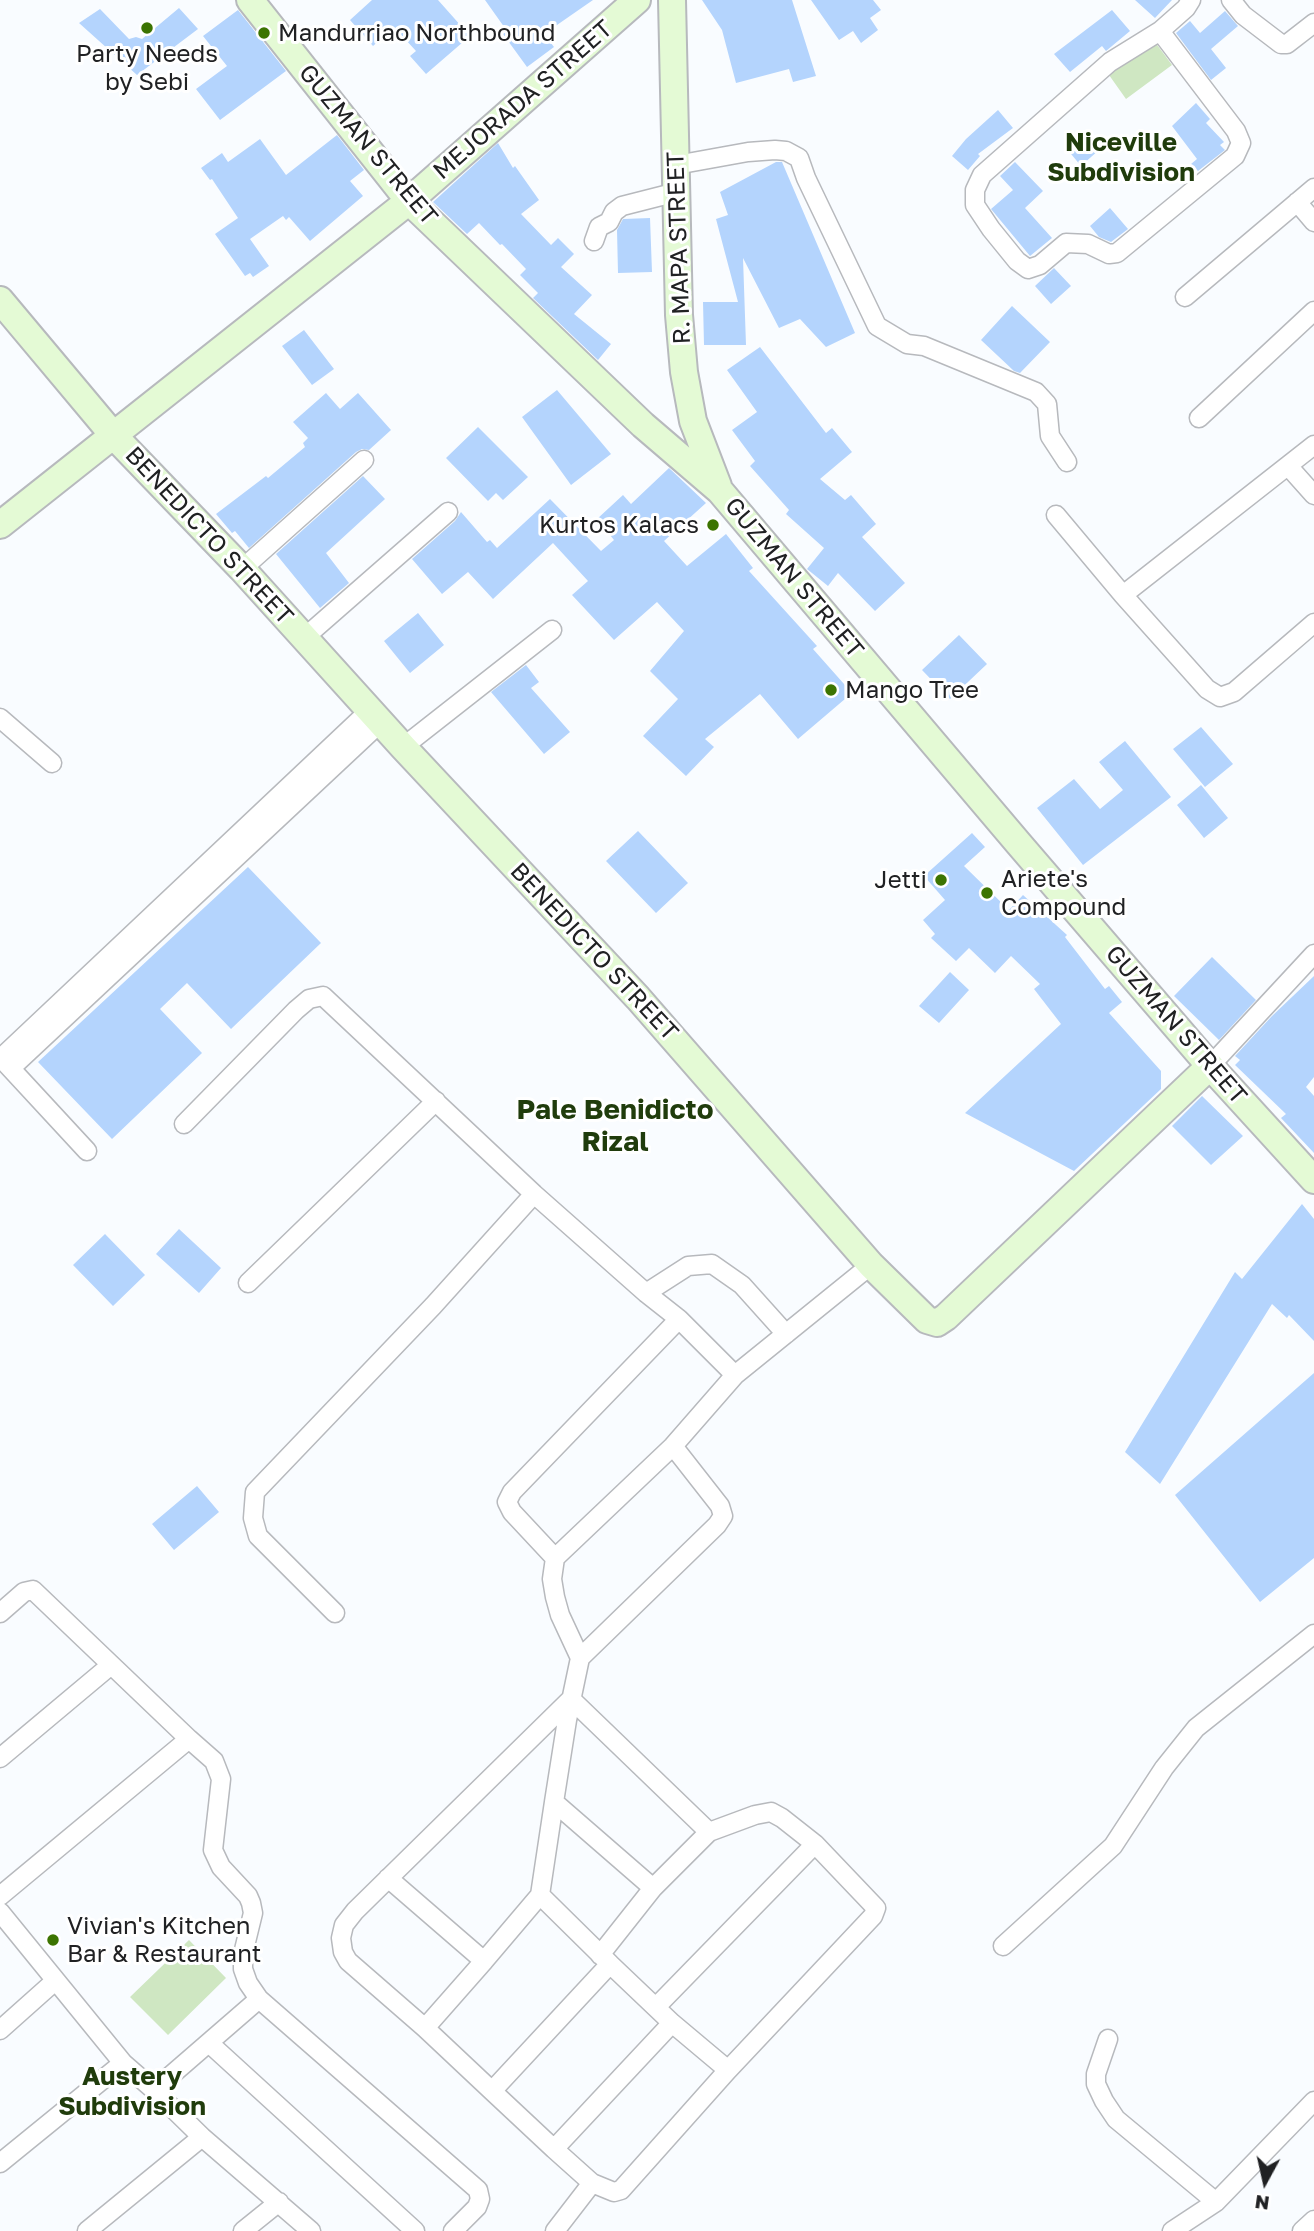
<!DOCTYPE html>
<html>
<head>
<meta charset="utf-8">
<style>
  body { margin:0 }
  #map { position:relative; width:1314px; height:2231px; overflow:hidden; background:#f9fcff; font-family:"Golos Text",sans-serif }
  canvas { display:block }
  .north { position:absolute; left:1230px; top:2147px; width:70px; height:70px; -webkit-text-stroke:5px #fff; paint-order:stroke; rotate:188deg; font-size:19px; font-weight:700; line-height:28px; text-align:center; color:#202123 }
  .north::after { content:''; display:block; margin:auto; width:24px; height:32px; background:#202123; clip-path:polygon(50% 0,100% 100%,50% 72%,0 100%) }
</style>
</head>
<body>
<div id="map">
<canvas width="1314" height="2231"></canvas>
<div class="north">N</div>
</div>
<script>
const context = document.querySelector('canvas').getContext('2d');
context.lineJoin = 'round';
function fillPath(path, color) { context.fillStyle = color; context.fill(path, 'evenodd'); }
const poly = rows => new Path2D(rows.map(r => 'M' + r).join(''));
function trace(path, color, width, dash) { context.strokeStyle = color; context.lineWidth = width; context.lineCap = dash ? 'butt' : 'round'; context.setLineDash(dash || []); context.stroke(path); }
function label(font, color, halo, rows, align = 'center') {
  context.font = font + ' "Golos Text",sans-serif'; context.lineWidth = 6; context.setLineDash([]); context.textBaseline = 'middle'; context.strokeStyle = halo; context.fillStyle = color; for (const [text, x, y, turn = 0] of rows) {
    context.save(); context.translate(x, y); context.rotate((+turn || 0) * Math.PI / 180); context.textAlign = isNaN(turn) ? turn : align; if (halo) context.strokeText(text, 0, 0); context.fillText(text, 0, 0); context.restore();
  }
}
fillPath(poly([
  [1155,42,1172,65,1126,99,1109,75],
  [189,1940,226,1978,168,2035,130,1997]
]), '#cfe7c2');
fillPath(poly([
  [372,0,438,0,470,36,426,74,410,56,416,51,394,27,373,46,350,20],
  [485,0,593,0,544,34,554,47,527,67,503,34,507,31],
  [702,0,792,0,816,76,793,82,789,69,736,83,722,30],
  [811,0,873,0,881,10,870,18,878,30,861,43,853,31,839,40],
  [1135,0,1172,0,1155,18],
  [179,8,198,29,137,75,79,23,100,9,129,39,136,37,142,39],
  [238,10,286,71,220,120,196,89,227,66,203,36],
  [1112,10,1130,31,1106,51,1102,46,1070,72,1054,54],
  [1225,11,1238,26,1211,49,1226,68,1211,80,1176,33,1190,21,1200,33],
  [1196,103,1210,119,1206,123,1224,142,1220,145,1225,150,1198,171,1191,164,1197,159,1172,126],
  [998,110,1013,128,978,154,980,156,968,170,952,156,966,139],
  [337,135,364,170,350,181,363,196,310,241,289,217,286,220,283,216,250,239,269,266,253,277,250,273,245,276,215,234,238,218,212,179,210,180,201,168,222,153,228,162,260,139,286,175],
  [1080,137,1085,142,1090,137,1100,149,1081,166,1067,149],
  [498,143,513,168,515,166,539,200,521,214,551,245,558,238,574,254,561,267,592,295,574,314,611,344,598,360,533,298,538,293,520,275,526,269,502,244,500,245,479,223,467,234,433,202],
  [776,162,782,162,855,333,826,347,800,319,779,328,743,258,746,345,704,345,703,302,738,302,716,219,728,215,720,192],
  [1015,162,1043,191,1025,208,1052,238,1030,256,991,209,1013,190,1000,176],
  [1110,208,1128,229,1111,242,1099,237,1090,226],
  [650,218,652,272,618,273,617,230,623,219],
  [1054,268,1071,286,1051,304,1035,286],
  [1012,306,1050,342,1020,373,1014,371,981,340],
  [304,330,334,369,312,385,282,346],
  [760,347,826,433,832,428,852,452,820,479,845,500,851,495,876,524,862,537,905,583,875,611,838,573,828,586,807,569,824,548,786,514,789,510,750,466,755,461,732,430,757,412,727,370],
  [557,390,611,454,571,485,522,417],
  [326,393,340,409,358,393,391,430,369,450,362,449,356,452,249,548,235,531,232,533,216,514,266,476,268,478,305,447,303,443,308,438,293,422],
  [478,427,528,477,503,500,496,493,488,501,446,458],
  [669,468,706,503,664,541,687,566,726,534,753,568,749,571,817,646,813,649,852,693,798,739,760,694,705,739,714,747,686,776,643,736,678,699,650,671,684,631,657,602,614,640,572,595,588,581,553,543,493,599,468,572,442,594,412,559,455,521,461,512,487,542,490,540,497,548,550,499,601,551,614,540,597,519,623,495,631,504],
  [363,476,385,499,326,553,349,583,320,608,276,554],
  [418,613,444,645,410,673,384,641],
  [959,635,987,664,950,699,922,670],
  [526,665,539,682,531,688,570,732,544,754,491,692],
  [1201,727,1233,764,1205,787,1173,749],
  [1125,741,1171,797,1083,865,1037,808,1074,779,1100,809,1123,790,1099,762],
  [1201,785,1228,818,1204,838,1177,805],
  [638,831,688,883,656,913,606,861],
  [972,833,985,847,964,866,1009,910,1023,895,1067,935,1065,937,1105,989,1109,986,1122,1002,1109,1013,1161,1071,1161,1089,1074,1171,965,1113,1061,1024,1034,989,1040,984,1011,956,995,973,969,948,956,961,931,938,935,934,923,920,945,900,924,876],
  [248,867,321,943,231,1029,187,983,160,1009,202,1053,112,1139,38,1062],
  [1212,957,1256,1000,1219,1040,1174,996],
  [950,972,969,990,939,1023,919,1006],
  [1314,976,1314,1077,1306,1087,1314,1096,1314,1153,1281,1118,1286,1114,1235,1065,1240,1060,1235,1056,1272,1016],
  [1202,1096,1243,1136,1211,1165,1172,1126],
  [1302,1204,1314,1219,1314,1341,1289,1315,1287,1318,1272,1304,1160,1484,1125,1452,1235,1272,1242,1279],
  [179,1229,221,1268,199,1293,156,1254],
  [105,1234,145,1275,113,1306,73,1265],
  [1314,1373,1314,1558,1260,1602,1175,1495],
  [197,1486,219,1512,174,1550,152,1524]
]), '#b4d4fd');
const street = poly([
  [1231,0,1243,15,1281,44,1287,44,1314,23],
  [1160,31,1236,131,1241,143,1235,156,1117,253,1109,254,1088,244,1066,243,1040,265,1028,269,1017,261,991,229,975,205,975,190,982,175,1110,62,1160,31,1186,8,1191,0],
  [676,165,748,152,775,150,786,151,799,158,806,178,877,326,907,344,924,346,1036,392,1047,404,1050,436,1067,462],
  [1297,202,1314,222],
  [594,241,599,227,609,222,614,212,622,206,677,192],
  [1185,297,1314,188],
  [1199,418,1314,311],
  [1289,467,1314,495],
  [1056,515,1123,595,1207,689,1220,697,1234,692,1314,623],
  [242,569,364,460],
  [1123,595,1314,445],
  [304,638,448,512],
  [0,718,52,763],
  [403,747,552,630],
  [1210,1066,1314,954],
  [11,1068,381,722],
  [184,1124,296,1010,309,999,323,996,534,1194,646,1293,679,1319,512,1492,507,1502,512,1512,555,1558,552,1579,555,1597,560,1615,580,1658,567,1720,554,1802],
  [87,1151,1,1058,370,710],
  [248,1283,436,1101],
  [646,1293,688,1266,712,1264,742,1285,786,1334],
  [679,1319,735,1375],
  [555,1558,673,1446,735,1375,871,1265],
  [0,1613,24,1592,33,1590,189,1739],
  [335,1613,258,1536,253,1518,255,1492,433,1306,534,1194],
  [580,1658,717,1525,723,1516,720,1506,673,1446],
  [0,1758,111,1665],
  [388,1878,484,1961,540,1895,610,1964],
  [540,1895,554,1802,653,1888],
  [0,1896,189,1739,214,1761,221,1779,213,1850,221,1867,248,1896,251,1903,253,1913,243,1954,243,1969,248,1983,259,1999,154,2090],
  [0,1912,123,2063,154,2090,202,2137,311,2231],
  [1003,1946,1113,1846,1164,1768,1196,1728,1314,1634],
  [600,1955,653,1888,709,1832],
  [259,1999,478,2190,480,2199,477,2207,453,2231],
  [656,2007,815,1844],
  [425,2028,484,1961],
  [0,2030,55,1981],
  [1108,2039,1096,2074,1096,2084,1104,2101,1116,2119,1216,2202],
  [209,2043,415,2231],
  [492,2091,610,1964,672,2023,728,2070,873,1916,876,1908,815,1844,782,1818,771,1812,755,1815,709,1832,571,1699,355,1911,344,1925,341,1938,343,1952,348,1961,425,2028,492,2091,554,2149,592,2183,614,2192,621,2190,728,2070],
  [554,2149,672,2023],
  [0,2163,123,2063],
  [87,2231,202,2137],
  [243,2231,279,2202],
  [555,2231,592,2183],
  [1172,2231,1216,2202,1314,2101],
  [1302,2231,1314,2220]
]);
const secondary = poly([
  [250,0,409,201,643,425,720,491,1019,844,1210,1066,1314,1180],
  [672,0,679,315,684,372,693,421,718,486],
  [0,300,114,436,242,569,403,747,638,998,871,1265,927,1320,937,1323,946,1317,1210,1066],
  [0,525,409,201,637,0]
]);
trace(street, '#b7b9bd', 21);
trace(secondary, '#b7b9bd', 30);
trace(street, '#fff', 18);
trace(secondary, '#e4fad5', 26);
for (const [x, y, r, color] of [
  [147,28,7,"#3c7401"],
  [264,33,7,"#3c7401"],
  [713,525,7,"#3c7401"],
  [831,690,7,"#3c7401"],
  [941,880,7,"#3c7401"],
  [987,893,7,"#3c7401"],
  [53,1940,7,"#3c7401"]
]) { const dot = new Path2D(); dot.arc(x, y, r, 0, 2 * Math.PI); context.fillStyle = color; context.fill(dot); trace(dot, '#fff', 2.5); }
label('24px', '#202123', '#fff', [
  ["Mandurriao Northbound",278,33],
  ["Party Needs",147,54,"center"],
  ["by Sebi",147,82,"center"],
  ["Kurtos Kalacs",699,525,"right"],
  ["Mango Tree",845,690],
  ["Ariete's",1001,879],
  ["Compound",1001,907],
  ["Jetti",927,880,"right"],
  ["Vivian's Kitchen",67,1926],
  ["Bar & Restaurant",67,1954]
], 'left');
label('24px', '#202123', '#fff', [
  ["MEJORADA STREET",523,100,-41],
  ["GUZMAN STREET",368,145,50],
  ["R. MAPA STREET",679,248,-92],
  ["BENEDICTO STREET",209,536,47],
  ["GUZMAN STREET",794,578,50],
  ["BENEDICTO STREET",594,952,47],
  ["GUZMAN STREET",1176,1025,49]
]);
label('bold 26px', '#203c0c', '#fff', [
  ["Niceville",1121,143],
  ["Subdivision",1121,173],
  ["Austery",132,2077],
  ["Subdivision",132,2107]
]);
label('bold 28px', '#203c0c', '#fff', [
  ["Pale Benidicto",615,1110],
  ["Rizal",615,1142]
]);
</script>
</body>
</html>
